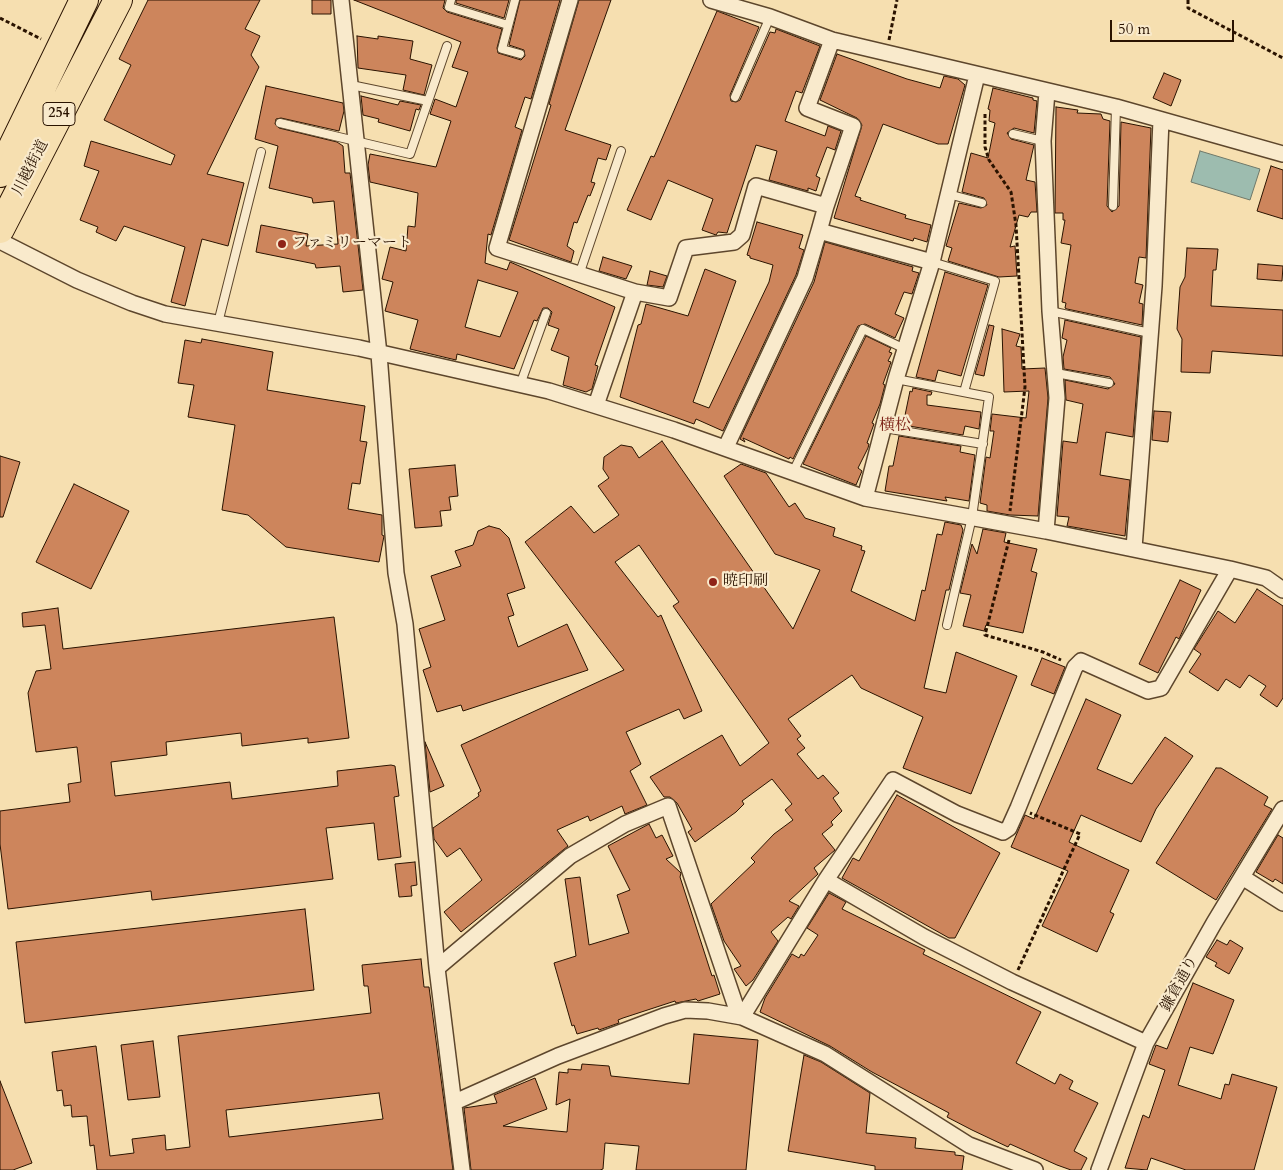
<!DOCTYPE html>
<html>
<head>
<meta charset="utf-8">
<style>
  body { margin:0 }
  #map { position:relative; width:1283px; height:1170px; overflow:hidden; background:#f6dfb0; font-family:Cardo,serif }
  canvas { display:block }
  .scale { position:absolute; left:1110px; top:20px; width:124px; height:22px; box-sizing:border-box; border:2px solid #2a1300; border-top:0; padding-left:6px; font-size:15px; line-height:18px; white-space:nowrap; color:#2a1300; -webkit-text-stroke:4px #f9eacc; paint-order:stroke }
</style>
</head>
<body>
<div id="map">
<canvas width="1283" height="1170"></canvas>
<div class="scale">50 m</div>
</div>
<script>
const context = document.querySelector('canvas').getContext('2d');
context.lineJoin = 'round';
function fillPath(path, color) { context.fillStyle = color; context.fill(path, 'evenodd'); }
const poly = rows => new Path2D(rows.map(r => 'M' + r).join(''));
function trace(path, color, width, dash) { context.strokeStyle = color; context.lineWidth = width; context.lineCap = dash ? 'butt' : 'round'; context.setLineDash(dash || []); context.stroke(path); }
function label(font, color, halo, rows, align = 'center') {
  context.font = font + ' Cardo,"Noto Serif JP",serif'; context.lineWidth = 4.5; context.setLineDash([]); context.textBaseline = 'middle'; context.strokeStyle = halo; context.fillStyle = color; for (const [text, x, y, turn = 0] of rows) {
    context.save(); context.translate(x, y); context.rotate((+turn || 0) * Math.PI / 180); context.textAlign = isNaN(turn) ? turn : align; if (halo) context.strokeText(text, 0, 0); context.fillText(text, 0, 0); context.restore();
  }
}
const water = poly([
  [1200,151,1260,169,1250,200,1191,182,1200,151]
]);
fillPath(water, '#9dbcaf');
trace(water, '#6f7869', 1);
const building = poly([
  [148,0,260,0,245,29,260,36,251,55,259,67,207,174,244,183,228,246,202,239,185,306,171,302,185,247,124,226,116,241,96,232,98,227,80,220,99,171,84,166,91,141,171,165,175,155,104,120,131,65,119,59,148,0],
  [312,0,331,0,331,14,312,14,312,0],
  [354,0,445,0,443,8,447,12,502,29,497,48,498,53,521,60,525,56,524,50,509,45,520,0,560,0,531,99,525,97,515,127,522,130,491,235,488,234,485,263,507,270,510,262,615,307,595,365,598,366,592,389,586,392,563,385,569,357,551,350,559,329,548,325,552,312,548,308,543,308,537,321,534,320,514,369,457,354,456,360,410,349,418,320,385,311,393,282,382,279,390,247,406,251,408,226,415,227,418,193,370,182,368,165,370,154,436,167,451,121,430,114,435,99,456,107,468,72,452,67,461,42,354,0],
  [478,280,518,292,500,337,465,327,478,280],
  [456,0,509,0,504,18,456,3,456,0],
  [579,0,611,0,565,130,611,145,606,160,598,158,591,182,595,183,590,196,588,195,577,223,574,222,567,246,574,251,571,262,509,240,551,105,549,104,579,0],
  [717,11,759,27,730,95,731,101,736,102,740,100,770,32,775,33,776,29,820,46,802,93,796,91,785,121,825,136,828,126,841,131,835,150,827,147,816,176,820,178,816,191,808,188,808,191,769,180,777,151,756,145,727,233,718,232,716,235,702,230,713,199,668,180,651,220,627,210,651,156,654,157,717,11],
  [357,36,378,39,378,36,413,41,410,59,432,65,424,95,403,90,406,75,358,68,357,36],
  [837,54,907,79,940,88,944,76,958,79,965,85,948,144,938,144,883,124,855,196,861,198,860,200,906,215,905,218,931,225,927,242,914,238,913,241,834,218,862,125,857,118,820,100,837,54],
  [1164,73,1181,80,1171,106,1153,98,1164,73],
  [266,86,343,103,344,111,339,131,281,118,276,119,275,124,279,128,337,142,343,146,345,173,350,173,363,290,343,292,340,266,316,268,315,264,256,252,261,225,308,234,306,246,338,244,334,201,313,203,312,198,269,188,278,146,255,139,266,86],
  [993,88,1033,98,1033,100,1037,101,1034,133,1014,128,1007,133,1011,139,1034,145,1026,180,1035,182,1037,212,1031,212,1028,217,1019,215,1010,247,1015,246,1017,276,999,277,948,261,952,248,946,246,959,203,981,208,987,205,984,198,962,192,971,153,988,158,995,123,989,121,990,110,988,109,993,88],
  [361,96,398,105,400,101,421,105,419,110,416,109,410,131,378,122,379,119,363,115,361,96],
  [1056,107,1078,110,1077,113,1101,114,1103,119,1110,121,1107,206,1112,212,1119,206,1121,122,1151,128,1146,258,1139,257,1135,283,1143,285,1139,303,1143,304,1142,325,1067,309,1065,308,1066,303,1062,302,1071,245,1061,243,1065,220,1063,220,1063,213,1055,213,1056,107],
  [1271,166,1283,170,1283,219,1257,211,1271,166],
  [757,222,803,235,799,248,804,250,796,275,723,431,696,419,694,424,620,397,638,325,641,324,646,304,688,316,705,269,736,281,693,402,709,408,769,282,773,265,750,258,750,256,747,255,757,222],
  [825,242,913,267,912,271,919,273,912,294,904,292,895,314,904,318,895,338,865,324,858,326,793,459,790,457,789,459,743,438,745,442,740,439,814,282,825,242],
  [1187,248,1218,249,1216,270,1213,270,1211,306,1283,310,1283,356,1212,351,1210,373,1181,372,1182,339,1177,329,1180,287,1185,277,1187,248],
  [603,257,632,266,626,279,599,271,603,257],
  [1258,264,1283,266,1282,281,1257,279,1258,264],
  [650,271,667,276,663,287,647,285,650,271],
  [945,272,988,285,961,376,938,370,935,381,916,377,945,272],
  [1065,320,1141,337,1133,437,1106,432,1100,475,1130,480,1125,536,1067,526,1069,517,1057,516,1063,441,1077,443,1083,404,1066,400,1065,380,1108,389,1115,384,1110,377,1064,369,1063,357,1067,340,1062,338,1065,320],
  [989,325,994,326,984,376,975,374,989,325],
  [1002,329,1020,334,1016,346,1021,347,1022,369,1045,368,1048,398,1038,516,1010,515,987,511,987,505,980,503,986,457,990,458,994,431,990,431,992,414,1026,418,1029,391,1004,392,1002,329],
  [866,336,891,348,889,352,892,353,888,361,891,362,883,384,885,385,880,404,872,423,874,424,867,443,869,444,868,448,858,468,862,471,856,485,803,464,866,336],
  [202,339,273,352,267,390,365,406,360,441,367,442,364,458,360,484,352,483,348,509,382,515,382,535,384,536,379,562,286,547,248,515,222,510,235,425,188,417,194,385,178,383,185,340,201,343,202,339],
  [913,388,932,392,931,395,927,395,927,405,981,412,979,429,965,426,963,435,903,425,910,391,912,392,913,388],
  [1154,411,1171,412,1168,442,1152,440,1154,411],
  [899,436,961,446,960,452,975,455,969,501,945,497,947,501,885,491,889,466,893,466,899,436],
  [662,441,793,629,820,570,775,554,724,476,741,464,766,473,789,507,795,503,805,518,835,528,833,536,862,546,861,550,865,551,851,591,915,621,922,590,925,591,937,534,942,535,945,522,961,525,963,530,949,590,946,590,924,688,946,693,956,652,1017,676,971,794,903,768,923,717,861,688,852,675,788,719,801,736,797,739,805,748,797,754,818,779,823,775,839,793,833,798,842,811,831,822,833,825,822,834,835,850,814,868,818,874,789,901,799,906,791,919,788,917,771,932,778,941,753,980,746,986,734,969,741,966,724,941,711,904,755,862,751,858,774,834,793,820,785,810,792,804,772,779,742,801,744,804,736,812,695,842,688,832,692,829,677,803,670,797,664,797,650,777,722,735,740,766,769,743,673,606,679,602,639,545,615,562,658,617,661,615,702,711,684,719,679,709,626,732,641,764,630,771,647,805,625,814,622,806,590,821,588,816,557,830,568,846,461,932,444,912,482,880,460,848,447,857,434,839,433,828,479,796,478,793,481,791,461,745,624,670,525,542,571,506,594,533,619,515,598,486,609,478,603,469,604,457,621,445,632,447,639,458,662,441],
  [0,456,20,462,3,517,0,517,0,456],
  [455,465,458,496,449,497,451,510,440,511,442,526,415,528,409,469,455,465],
  [74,484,129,511,91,589,36,562,74,484],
  [489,526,500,529,509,538,525,588,507,594,514,615,508,617,518,647,567,624,588,670,463,711,461,705,437,712,423,670,431,667,419,629,445,620,431,576,461,566,455,551,473,545,478,531,489,526],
  [983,529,1006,533,1004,542,1037,549,1031,571,1037,573,1023,633,986,625,984,631,963,626,971,595,960,593,972,544,977,554,983,529],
  [1180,580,1201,590,1179,639,1176,637,1158,673,1139,664,1180,580],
  [1257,589,1283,606,1283,698,1277,707,1260,695,1266,686,1249,675,1240,688,1226,679,1218,691,1189,672,1201,654,1194,649,1218,611,1235,623,1257,589],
  [58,608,63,649,334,617,349,738,308,743,308,738,242,746,241,733,166,742,167,755,111,762,115,796,230,782,232,799,338,786,337,771,391,765,395,766,399,796,394,797,401,857,378,860,374,823,326,828,333,879,152,900,151,891,8,909,0,844,0,811,70,802,68,784,81,782,77,747,36,752,28,693,36,671,51,669,45,625,23,627,22,613,58,608],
  [1042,658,1065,667,1054,694,1031,685,1042,658],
  [1086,699,1121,715,1097,769,1132,784,1165,737,1193,756,1156,809,1141,842,1081,815,1069,842,1129,870,1110,912,1114,914,1097,952,1042,926,1068,871,1011,847,1025,815,1034,819,1086,699],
  [425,742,444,786,430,792,425,742],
  [1216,768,1221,768,1268,797,1264,805,1272,809,1216,900,1156,863,1216,768],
  [897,795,1000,853,955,938,949,938,842,878,853,858,859,861,897,795],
  [649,824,656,838,662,835,673,856,666,859,681,873,680,877,712,976,714,975,720,994,698,1001,696,999,676,1003,675,1001,623,1018,618,1020,619,1023,599,1030,598,1028,577,1034,574,1025,572,1026,554,963,576,956,565,879,580,877,589,945,629,933,617,895,630,890,608,846,649,824],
  [1278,835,1283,838,1283,884,1275,879,1273,882,1256,872,1278,835],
  [415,862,417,885,411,886,412,896,399,897,395,864,415,862],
  [829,893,846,902,842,909,925,950,923,954,1041,1012,1016,1063,1055,1084,1060,1074,1073,1081,1069,1089,1098,1103,1074,1151,1087,1158,1081,1170,1071,1170,1057,1165,1010,1144,1008,1147,972,1130,947,1117,949,1113,872,1072,830,1046,760,1012,765,998,792,954,799,958,801,954,804,956,818,935,807,928,829,893],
  [305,909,314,990,25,1023,16,942,305,909],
  [1217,940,1227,945,1230,940,1243,948,1229,974,1215,966,1217,963,1206,957,1217,940],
  [421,959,424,987,429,987,453,1170,97,1170,94,1145,90,1146,87,1116,72,1117,71,1105,64,1106,62,1090,57,1091,52,1052,96,1046,110,1156,134,1153,132,1139,165,1135,166,1150,190,1147,178,1036,371,1013,368,986,364,986,362,965,421,959],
  [379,1093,383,1119,229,1137,226,1110,379,1093],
  [1193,983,1234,1000,1213,1054,1190,1047,1178,1085,1221,1099,1225,1084,1229,1085,1232,1074,1277,1087,1254,1170,1186,1170,1151,1158,1147,1170,1125,1168,1143,1115,1149,1118,1165,1070,1149,1064,1156,1045,1167,1049,1193,983],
  [694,1034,758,1040,746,1170,636,1170,639,1146,605,1143,603,1169,600,1170,471,1170,464,1108,497,1103,494,1095,535,1078,547,1109,503,1126,567,1132,570,1099,556,1105,559,1072,568,1073,568,1069,581,1070,582,1064,609,1066,611,1076,689,1084,694,1034],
  [153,1041,160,1097,128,1100,121,1045,153,1041],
  [804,1055,821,1062,870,1093,866,1133,916,1138,915,1148,955,1152,955,1155,964,1156,962,1170,875,1170,875,1166,788,1151,804,1055],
  [0,1081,32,1163,13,1170,0,1170,0,1081]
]);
fillPath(building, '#cd855c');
trace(building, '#2a1300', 1);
const lane = poly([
  [451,0,449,7,508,25],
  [515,0,502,49,520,54],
  [351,85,428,101],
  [735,97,770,17],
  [280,123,410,154,447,46],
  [1013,134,1043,141],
  [948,194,982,203],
  [1113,206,1116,107],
  [932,262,995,281,964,392],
  [579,275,621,151],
  [1050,311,1150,333],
  [218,323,261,152],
  [1056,373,1109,383],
  [896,379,989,397,972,517,947,625],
  [520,385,546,313],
  [884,428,983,444],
  [793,472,863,329,905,349]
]);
const street = poly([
  [341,0,379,354,396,573,405,624,437,968,462,1170],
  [570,0,497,248,635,292,669,298,686,248,734,242,742,235,756,186,826,206,819,231],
  [711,0,770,17,832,40,1116,107,1283,154],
  [826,206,853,126,807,108,832,40],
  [0,241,77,280,132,303,165,314,359,348,549,391,674,430,865,498,1046,531,1230,569,1266,578,1283,590],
  [596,405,635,292],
  [726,447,805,278,819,231,932,262],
  [865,498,896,379,932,262,977,75],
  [1046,531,1057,398,1050,311,1043,141,1047,92],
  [1134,548,1154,286,1161,120],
  [1242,877,1283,903],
  [826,880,924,937,1012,982,1146,1043],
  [437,968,570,856,625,824,668,806,739,1016],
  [742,1017,826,880,893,780,957,814,1003,832,1009,828,1018,808,1075,667,1081,661,1148,691,1161,688,1230,569],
  [455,1102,558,1056,664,1016,685,1010,708,1011,742,1017,825,1054,969,1145,1035,1170],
  [1099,1170,1146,1043,1214,923,1283,809]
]);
const highway = poly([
  [0,173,84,0],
  [0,229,118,0]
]);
trace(lane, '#5d462c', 10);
trace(street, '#5d462c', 18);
trace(highway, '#2a1300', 30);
trace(poly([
  [1188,0,1188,8,1283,58],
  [0,18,41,39],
  [889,40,897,0],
  [985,114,985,147,989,160,1011,192,1016,225,1025,387,1010,511],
  [1009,540,985,635,1043,652,1061,660],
  [1018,970,1080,834,1030,813]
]), '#2a1300', 3, [4, 2.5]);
trace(lane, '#f9eacc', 8);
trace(street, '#f9eacc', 15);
trace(highway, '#f6dfb0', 28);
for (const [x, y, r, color] of [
  [282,244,5,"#8f2418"],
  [713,582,5,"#8f2418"]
]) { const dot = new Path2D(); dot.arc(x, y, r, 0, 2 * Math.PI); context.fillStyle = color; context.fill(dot); trace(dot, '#f9eacc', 2); }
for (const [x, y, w] of [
  [59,114,32]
]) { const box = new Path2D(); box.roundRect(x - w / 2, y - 11.5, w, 23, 4); context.fillStyle = '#f9eacc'; context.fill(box); trace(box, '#2a1300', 1); }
label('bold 14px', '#2a1300', null, [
  ["254",59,114]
]);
label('15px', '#2a1300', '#f9eacc', [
  ["川越街道",31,168,-63],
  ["鎌倉通り",1180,984,-61]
]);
label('15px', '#2a1300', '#f9eacc', [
  ["ファミリーマート",292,244],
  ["暁印刷",723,582]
], 'left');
label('16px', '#7a1f14', '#f9eacc', [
  ["横松",895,426]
]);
</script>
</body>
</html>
